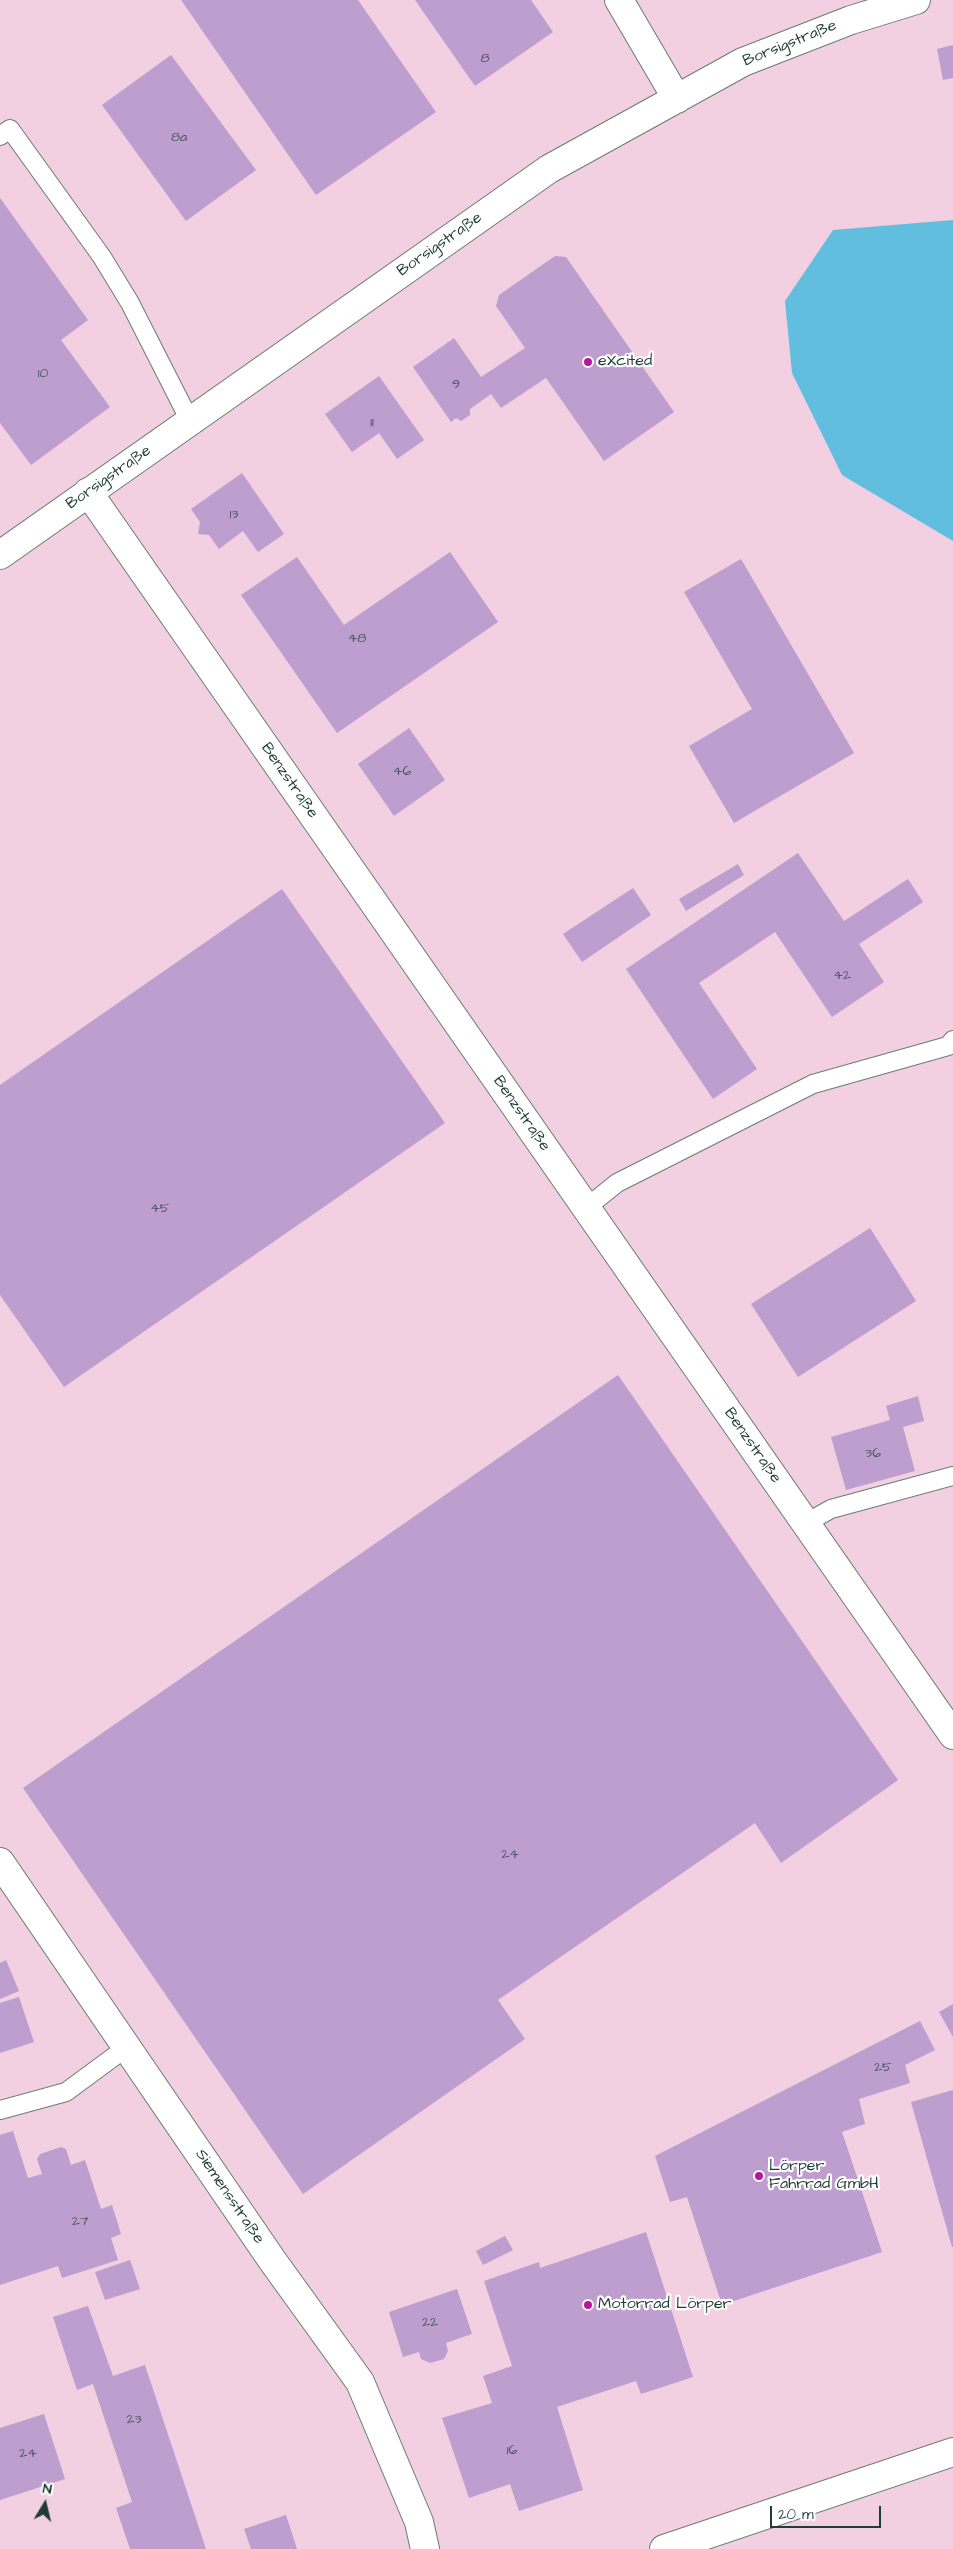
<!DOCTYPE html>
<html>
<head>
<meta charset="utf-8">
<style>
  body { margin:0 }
  #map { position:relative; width:953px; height:2549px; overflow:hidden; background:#f6f1e2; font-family:"Architects Daughter",sans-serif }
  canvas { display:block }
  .north { position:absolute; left:20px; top:2479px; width:50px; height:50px; -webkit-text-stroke:4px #fff; paint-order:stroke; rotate:9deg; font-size:14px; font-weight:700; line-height:20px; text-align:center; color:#1f3d34 }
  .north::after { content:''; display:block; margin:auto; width:18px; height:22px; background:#1f3d34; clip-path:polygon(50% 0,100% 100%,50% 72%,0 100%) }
  .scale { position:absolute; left:770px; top:2506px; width:111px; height:22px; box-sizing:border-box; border:2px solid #1f3d34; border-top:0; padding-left:6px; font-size:15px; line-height:18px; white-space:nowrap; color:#1f3d34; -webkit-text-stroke:4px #fff; paint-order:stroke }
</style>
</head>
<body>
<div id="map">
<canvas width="953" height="2549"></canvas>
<div class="north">N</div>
<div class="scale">20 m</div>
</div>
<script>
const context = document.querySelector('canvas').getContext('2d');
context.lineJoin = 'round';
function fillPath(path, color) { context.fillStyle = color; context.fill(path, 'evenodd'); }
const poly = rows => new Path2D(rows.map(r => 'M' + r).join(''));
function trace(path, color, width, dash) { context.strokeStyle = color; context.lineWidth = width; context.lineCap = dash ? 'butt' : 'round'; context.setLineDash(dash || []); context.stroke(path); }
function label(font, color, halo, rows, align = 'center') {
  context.font = font + ' "Architects Daughter",sans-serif'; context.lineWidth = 4.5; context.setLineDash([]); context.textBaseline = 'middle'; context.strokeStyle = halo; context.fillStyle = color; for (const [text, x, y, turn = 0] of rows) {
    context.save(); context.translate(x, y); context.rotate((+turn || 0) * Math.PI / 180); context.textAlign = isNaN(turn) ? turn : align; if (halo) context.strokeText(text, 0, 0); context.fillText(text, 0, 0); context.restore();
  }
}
fillPath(poly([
  [0,0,953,0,953,2549,0,2549]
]), '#f2cfe1');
fillPath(poly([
  [953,220,953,541,842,475,792,373,785,301,833,230]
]), '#61bedf');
fillPath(poly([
  [181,0,358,0,436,112,316,195],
  [415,0,531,0,553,32,475,86],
  [953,45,953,78,943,80,937,49],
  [171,55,256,170,186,221,102,105],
  [0,198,88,320,61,340,110,407,31,465,0,423],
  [555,256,566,257,674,412,604,461,546,378,501,408,491,394,470,409,470,415,461,421,456,418,451,422,413,367,454,338,481,377,525,348,496,306,499,295],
  [379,376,424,440,397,459,379,433,352,452,325,414],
  [242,473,284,534,258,552,243,531,219,549,209,535,198,534,200,522,191,509],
  [450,552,498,622,337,733,241,595,297,557,344,625],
  [741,559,854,753,734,823,689,746,752,709,684,592],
  [409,728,445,780,394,816,358,764],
  [798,853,844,921,908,879,923,902,859,944,884,982,832,1017,775,932,699,983,757,1069,713,1099,626,969],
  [738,864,744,875,686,911,679,899],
  [633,888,651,915,582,962,563,934],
  [282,889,445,1123,64,1387,0,1295,0,1085],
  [870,1228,916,1301,798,1377,751,1304],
  [618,1375,898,1780,781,1863,755,1823,498,2000,525,2039,303,2194,23,1788],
  [918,1396,924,1421,903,1427,915,1471,846,1490,831,1437,890,1420,886,1406],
  [6,1960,19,1991,0,1999,0,1963],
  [19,1997,34,2042,0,2053,0,2003],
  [953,2004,953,2037,939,2012],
  [920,2021,935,2050,905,2065,910,2083,859,2099,865,2124,842,2132,882,2252,722,2305,687,2197,670,2202,655,2156],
  [953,2090,953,2247,952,2247,911,2102],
  [13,2131,28,2178,42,2174,37,2159,40,2154,61,2147,66,2149,71,2165,85,2160,101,2209,112,2205,121,2234,111,2238,118,2260,62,2278,58,2266,0,2285,0,2135],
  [646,2232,693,2377,641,2394,636,2381,557,2407,583,2490,519,2511,510,2484,469,2498,442,2418,492,2403,483,2376,512,2366,484,2281,539,2262,540,2268],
  [505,2236,513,2250,483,2265,476,2251],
  [130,2260,140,2289,105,2300,95,2272],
  [457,2289,472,2334,446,2343,448,2351,444,2359,430,2363,421,2359,419,2352,403,2357,389,2312],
  [88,2306,113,2376,145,2365,206,2549,130,2549,116,2508,132,2502,93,2384,77,2390,53,2317],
  [44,2414,65,2479,0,2500,0,2428],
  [286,2515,297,2549,251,2549,244,2529]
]), '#bd9ecf');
const service = poly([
  [0,136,10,129,102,257,130,303,190,421],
  [586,1208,617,1183,813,1084,948,1046,953,1040],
  [806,1523,831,1509,953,1476],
  [0,2110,66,2092,127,2047]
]);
const minor = poly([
  [619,0,677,99],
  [88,492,953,1735],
  [0,555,549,169,743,62,851,20,916,0],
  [0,1862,272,2260,360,2382,419,2522,425,2549],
  [664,2549,953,2452]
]);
trace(service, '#6a7c71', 20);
trace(minor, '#6a7c71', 30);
trace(service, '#fff', 18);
trace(minor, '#fff', 28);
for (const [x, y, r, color] of [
  [588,362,5,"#b5179e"],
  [759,2176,5,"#b5179e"],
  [588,2305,5,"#b5179e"]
]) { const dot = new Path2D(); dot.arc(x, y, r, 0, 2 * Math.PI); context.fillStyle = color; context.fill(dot); trace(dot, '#fff', 2); }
label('14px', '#46555b', null, [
  ["8",485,59],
  ["8a",179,138],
  ["10",43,374],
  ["9",456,385],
  ["11",372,423],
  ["13",234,515],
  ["48",357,639],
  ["46",402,772],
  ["42",842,976],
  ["45",160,1209],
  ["36",873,1454],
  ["24",510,1855],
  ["25",883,2068],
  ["27",80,2222],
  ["22",430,2323],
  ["23",134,2420],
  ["16",512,2451],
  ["24",28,2454]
]);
label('16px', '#1f3d34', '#fff', [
  ["Borsigstraße",790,44,-22],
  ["Borsigstraße",440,245,-35],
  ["Borsigstraße",109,478,-35],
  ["Benzstraße",289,781,55],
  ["Benzstraße",521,1114,55],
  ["Benzstraße",752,1446,55],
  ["Siemensstraße",229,2197,56]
]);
label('16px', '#1f3d34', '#fff', [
  ["eXcited",598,362],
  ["Lörper",769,2167],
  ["Fahrrad GmbH",769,2185],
  ["Motorrad Lörper",598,2305]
], 'left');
</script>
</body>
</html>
